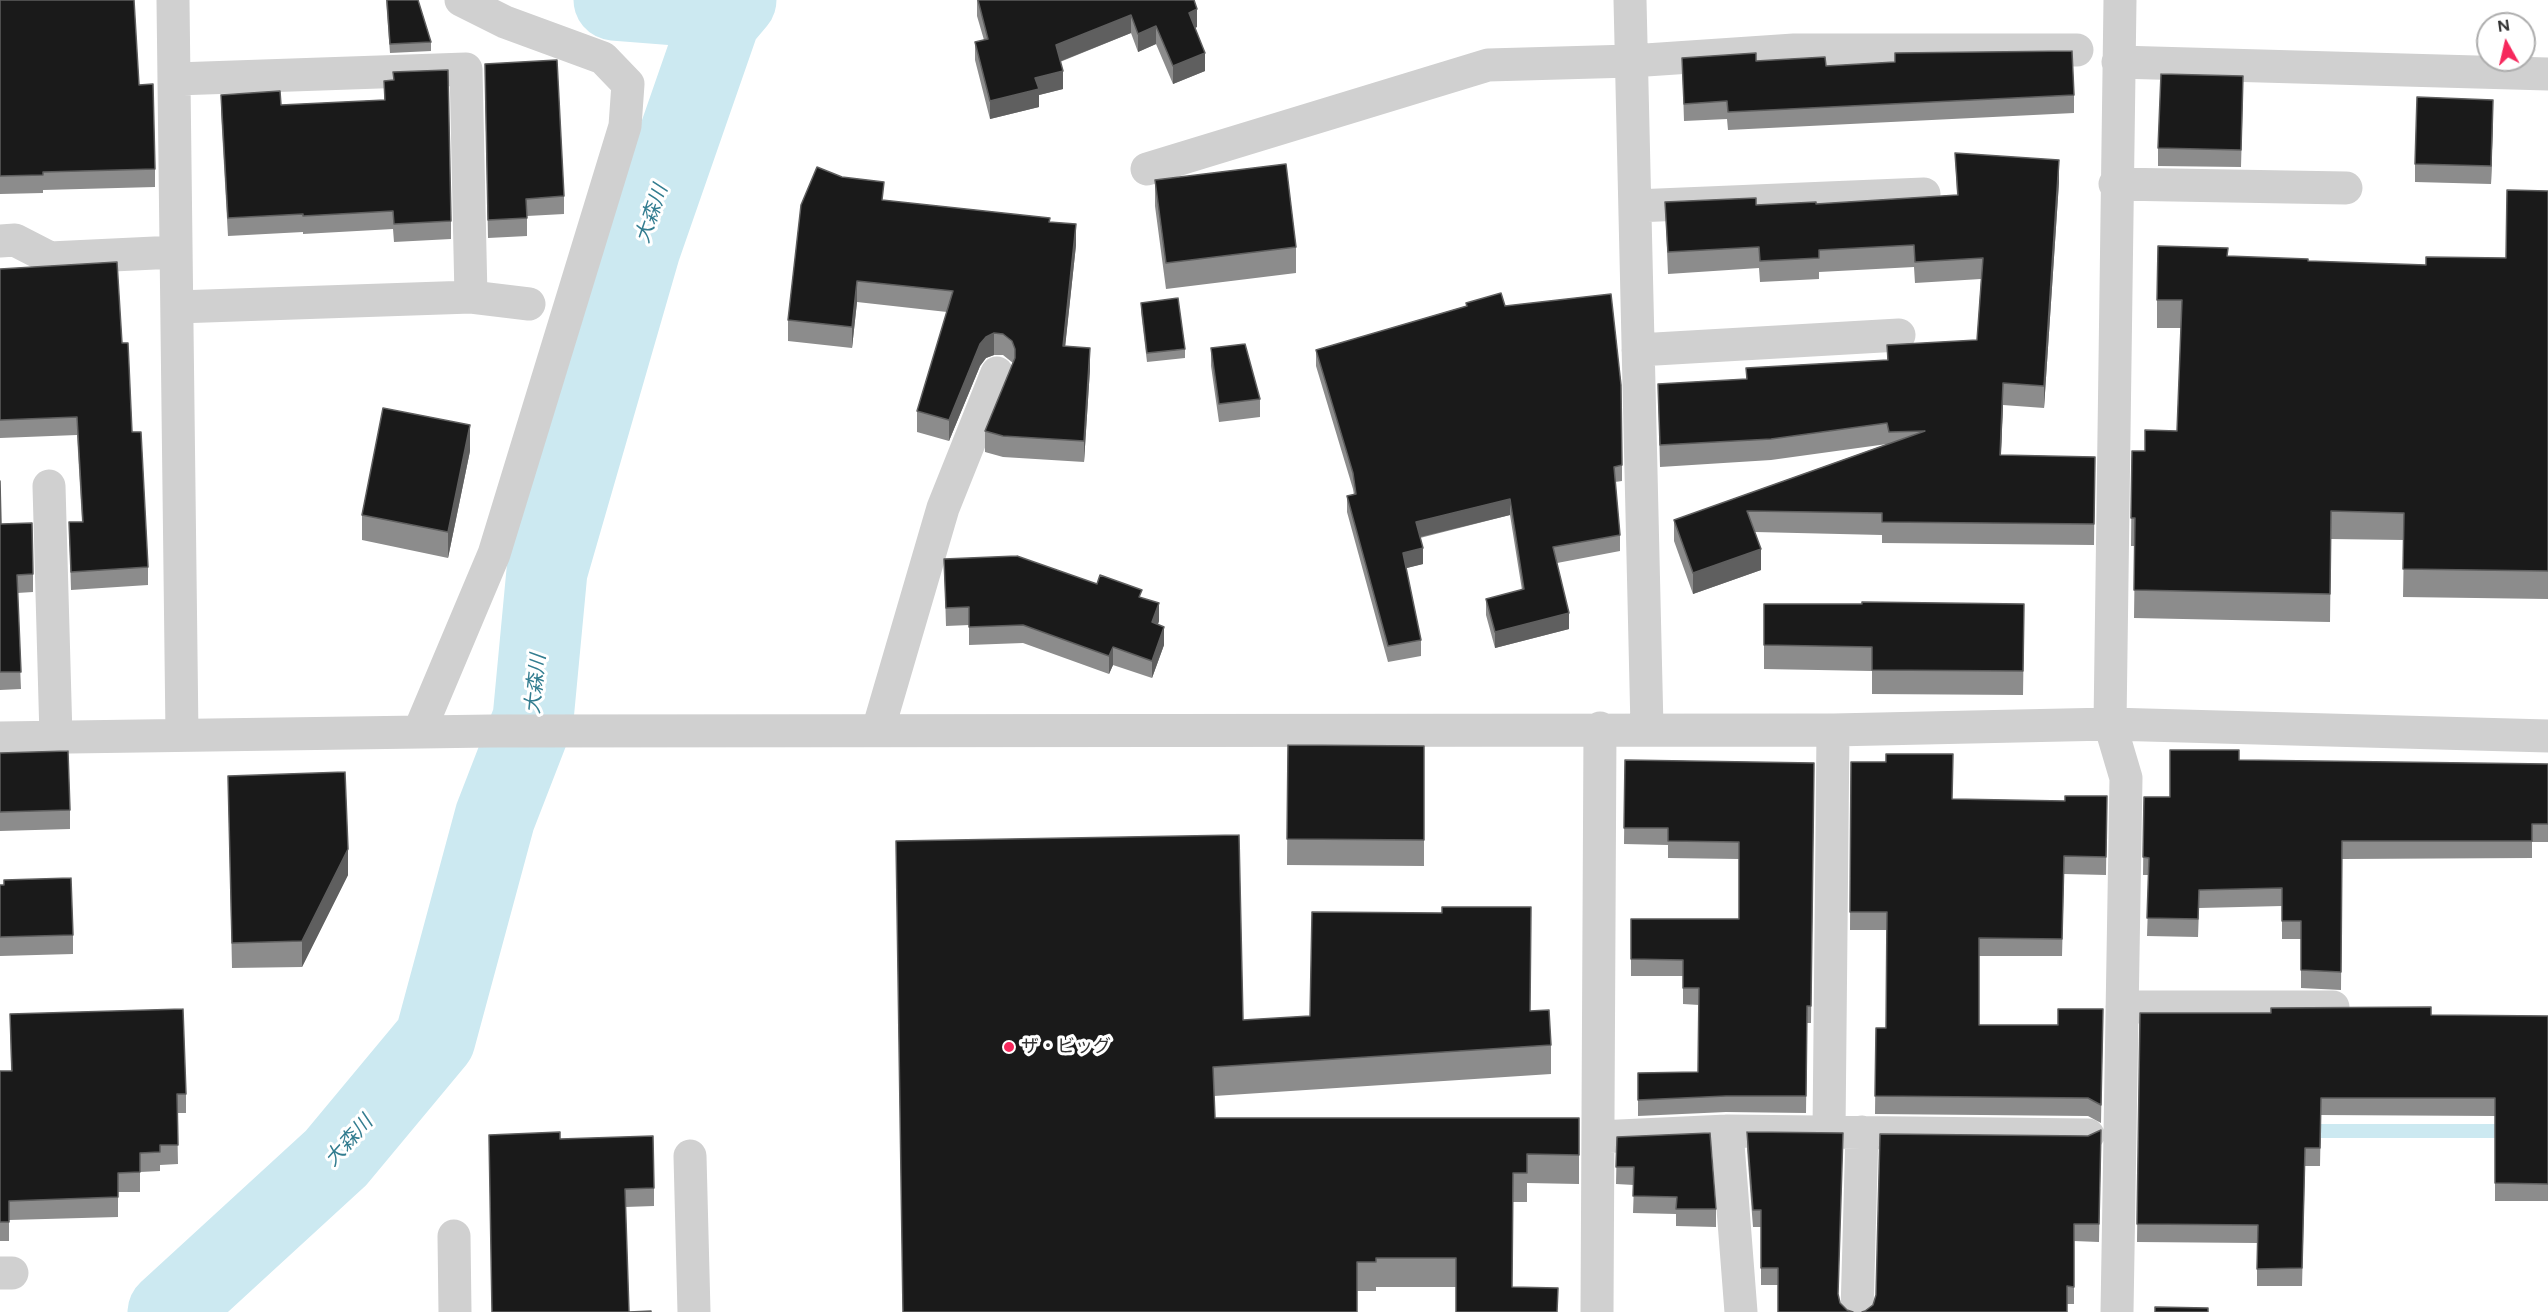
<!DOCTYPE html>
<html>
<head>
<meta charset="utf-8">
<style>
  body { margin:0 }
  #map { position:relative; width:2548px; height:1312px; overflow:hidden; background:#fff; font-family:Figtree,sans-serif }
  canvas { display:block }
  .north { position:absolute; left:2476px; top:12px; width:60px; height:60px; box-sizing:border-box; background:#fff; border:2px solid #adadad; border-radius:50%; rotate:352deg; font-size:16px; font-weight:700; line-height:24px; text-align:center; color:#333 }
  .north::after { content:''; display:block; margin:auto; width:21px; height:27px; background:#f6285c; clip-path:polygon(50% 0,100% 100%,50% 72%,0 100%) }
</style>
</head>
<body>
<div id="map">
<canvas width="2548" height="1312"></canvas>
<div class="north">N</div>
</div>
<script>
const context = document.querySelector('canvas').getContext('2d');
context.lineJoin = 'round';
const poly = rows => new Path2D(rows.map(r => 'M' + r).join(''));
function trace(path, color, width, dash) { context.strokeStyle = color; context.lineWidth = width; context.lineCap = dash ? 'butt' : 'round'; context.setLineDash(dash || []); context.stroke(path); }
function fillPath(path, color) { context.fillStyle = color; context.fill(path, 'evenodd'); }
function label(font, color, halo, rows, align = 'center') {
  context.font = font + ' Figtree,"Noto Sans JP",sans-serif'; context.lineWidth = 6; context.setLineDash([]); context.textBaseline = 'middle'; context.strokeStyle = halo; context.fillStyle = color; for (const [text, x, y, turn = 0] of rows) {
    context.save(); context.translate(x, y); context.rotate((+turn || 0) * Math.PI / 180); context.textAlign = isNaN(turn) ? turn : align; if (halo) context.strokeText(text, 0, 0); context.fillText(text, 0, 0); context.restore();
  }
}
trace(poly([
  [2304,1131,2548,1131]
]), '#cce9f1', 14);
trace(poly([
  [614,0,678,5,720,19],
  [168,1312,336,1158,435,1039,495,817,533,719,547,571,640,249,720,19,736,0]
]), '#cce9f1', 81);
trace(poly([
  [173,0,182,734],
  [1630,0,1647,728],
  [2118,62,2548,74],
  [176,79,466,69,471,297],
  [1147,169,1488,65,1631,61,1794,50,2077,50],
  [2115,184,2346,188],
  [1635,206,1924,194],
  [0,241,15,240,50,258,176,252],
  [177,307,471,297,529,304],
  [1638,350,1899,335],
  [49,486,56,737],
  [878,730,943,508,997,373],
  [419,732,494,554,625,126,628,84,603,58,505,22,461,0],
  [0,738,491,731,1833,730,2110,724,2548,736],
  [2122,1007,2333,1007],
  [1829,1132,1833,730],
  [1598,1137,1727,1131],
  [690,1156,694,1312],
  [454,1236,455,1312],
  [0,1273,12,1273],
  [1597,1312,1600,728],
  [1741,1312,1727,1131,2088,1135],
  [1857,1312,1862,1132],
  [2117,1312,2126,778,2110,724,2120,0]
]), '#d0d0d0', 33);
fillPath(poly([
  [0,0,139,85,155,169,155,187,43,190,43,193,0,194],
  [386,0,418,0,431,42,431,51,390,53],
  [977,0,1194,0,1197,27,1195,28,1205,71,1173,84,1156,44,1138,52,1131,33,1060,62,1063,89,1039,95,1039,107,990,119,975,60,975,42,984,40,977,16],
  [1895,53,2074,95,2074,113,1728,130,1727,119,1684,121,1682,58,1756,61,1826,66,1895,62],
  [393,72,451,221,451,239,394,242,393,229,303,234,303,232,228,236,221,113,221,95,281,105,384,100,384,81,393,80],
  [485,82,564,196,564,214,527,216,527,236,488,238],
  [2243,94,2241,167,2158,166,2158,148],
  [2493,117,2491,184,2415,182,2415,164],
  [1955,153,2059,182,2044,408,2003,405,2001,455,2095,457,2094,545,1882,543,1882,535,1755,532,1761,570,1693,594,1674,541,1674,520,1887,444,1771,460,1660,467,1658,384,1746,379,1746,368,1887,360,1887,345,1977,340,1981,279,1915,283,1914,267,1819,272,1819,279,1760,282,1759,268,1668,274,1665,202,1756,205,1816,204,1957,195],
  [1155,180,1296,247,1296,273,1166,289,1155,206],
  [2548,191,2548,599,2403,597,2404,540,2331,539,2330,622,2134,618,2135,546,2131,546,2132,451,2145,451,2177,431,2181,328,2157,328,2157,300,2228,256,2308,261,2426,265,2506,258],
  [884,200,1050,222,1076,245,1065,346,1090,369,1084,462,1003,457,985,452,985,431,1013,363,1003,355,994,355,986,358,980,366,949,441,917,432,917,411,947,312,857,302,852,348,788,341,788,320],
  [0,269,122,343,148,567,148,585,71,590,69,522,82,522,77,435,0,438],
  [1141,303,1185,349,1185,358,1147,362,1141,312],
  [1466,303,1505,306,1622,465,1622,481,1615,482,1620,535,1620,551,1557,563,1569,629,1495,648,1486,615,1486,599,1522,590,1510,515,1420,538,1423,564,1406,568,1421,640,1421,656,1388,662,1347,512,1347,496,1354,495,1353,489,1316,366,1316,350,1466,306],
  [1211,348,1260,399,1260,417,1219,422,1211,366],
  [470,451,448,558,362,540,362,515],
  [0,481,1,524,33,574,33,592,17,593,21,689,0,690],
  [944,559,1097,584,1142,598,1159,621,1158,624,1164,645,1152,678,1113,665,1109,674,1023,643,969,645,969,625,946,626],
  [1764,604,2024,628,2023,695,1872,694,1872,671,1764,669],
  [1288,745,1424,746,1424,866,1287,865],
  [0,753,70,810,70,829,0,831],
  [1625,760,1814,763,1811,1023,1807,1023,1806,1113,1726,1112,1638,1116,1638,1073,1698,1072,1699,1005,1683,1004,1683,976,1631,976,1631,919,1739,919,1739,859,1668,858,1668,845,1624,844],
  [2239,760,2548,764,2548,842,2532,842,2532,858,2342,859,2341,990,2301,988,2301,939,2282,939,2282,906,2199,908,2198,937,2147,936,2149,875,2143,875,2144,797,2170,797],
  [1851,762,1953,799,2065,801,2107,796,2106,875,2064,874,2062,956,1979,956,1979,1025,2058,1025,2103,1009,2101,1123,2088,1116,1875,1114,1876,1028,1886,1028,1887,930,1850,930],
  [228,776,348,875,302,967,232,968],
  [896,841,1243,1020,1530,1011,1551,1045,1551,1074,1214,1096,1215,1118,1579,1118,1579,1184,1527,1183,1527,1202,1513,1202,1512,1287,1376,1287,1376,1291,1357,1291,1357,1312,903,1312],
  [0,885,73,935,73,954,0,956],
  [2140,1013,2548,1016,2548,1201,2495,1201,2495,1116,2321,1115,2320,1166,2305,1166,2302,1286,2257,1286,2257,1243,2137,1242],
  [10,1014,186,1094,186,1113,177,1113,178,1164,160,1165,160,1171,140,1172,140,1192,118,1192,118,1217,9,1220,9,1241,0,1241,0,1071,11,1071],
  [2101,1130,2099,1242,2074,1241,2074,1304,2067,1304,1865,1311,2088,1136],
  [1747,1132,1843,1151,1778,1285,1761,1285,1761,1227,1753,1227,1747,1150],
  [1617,1137,1716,1209,1716,1227,1676,1226,1676,1214,1633,1213,1634,1185,1616,1184],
  [560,1139,654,1188,654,1206,625,1207,629,1312,492,1312]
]), '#8c8c8c');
fillPath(poly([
  [1197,9,1197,27,1189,30,1189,13],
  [1131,15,1131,33,1056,63,1056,45],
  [1156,26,1156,44,1138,52,1138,34],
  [1205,53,1205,71,1173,84,1173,66],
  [1063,71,1063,89,1039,95,1039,107,990,119,990,101,1035,78],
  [2493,100,2493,117,2491,184,2491,166],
  [2059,160,2059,182,2044,408,2044,386],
  [1076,224,1076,245,1063,367,1063,346],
  [857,281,857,302,852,348,852,327],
  [994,333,994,355,986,358,980,366,949,441,949,420,980,344,986,337],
  [1090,348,1090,369,1084,462,1084,441],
  [2003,383,2003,405,2000,477,2000,455],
  [470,425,470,451,448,558,448,532],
  [1510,499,1510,515,1416,538,1416,522],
  [1423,548,1423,564,1403,569,1403,553],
  [1761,549,1761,570,1693,594,1693,573],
  [1159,603,1159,621,1152,640,1152,622],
  [1569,613,1569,629,1495,648,1495,632],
  [1164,627,1164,645,1152,678,1152,661],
  [1113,647,1113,665,1109,674,1109,656],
  [348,849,348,875,302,967,302,941]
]), '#5f5f5f');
const building = poly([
  [0,0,134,0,139,85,153,84,155,169,43,172,43,175,0,176,0,0],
  [387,0,418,0,431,42,390,44,387,0],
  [978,0,1194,0,1197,9,1189,13,1205,53,1173,66,1156,26,1138,34,1131,15,1056,45,1063,71,1035,78,1039,89,990,101,975,42,988,39,978,0],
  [2072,51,2074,95,1728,112,1727,101,1684,104,1682,58,1756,53,1756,61,1825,57,1826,66,1895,62,1895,53,2072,51],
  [557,60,564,196,526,199,527,218,488,220,485,64,557,60],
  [448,70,451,221,394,224,393,211,303,216,303,214,228,218,221,95,280,91,281,105,385,100,384,81,394,80,393,72,448,70],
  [2161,74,2243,76,2241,150,2158,148,2161,74],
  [2417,97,2493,100,2491,166,2415,164,2417,97],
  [1955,153,2059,160,2044,386,2003,383,2000,455,2095,457,2094,524,1882,522,1882,513,1747,511,1761,549,1693,573,1674,520,1925,431,1889,432,1887,423,1771,439,1660,445,1658,384,1747,379,1746,368,1888,360,1887,345,1977,340,1983,258,1915,262,1914,245,1819,250,1819,258,1760,261,1759,247,1668,252,1665,202,1756,198,1756,205,1816,202,1816,204,1958,195,1955,153],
  [1286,164,1296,247,1166,263,1155,180,1286,164],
  [817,167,842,177,884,182,882,200,1050,218,1049,222,1076,224,1063,346,1090,348,1084,441,1003,436,985,431,1015,358,1015,349,1012,341,1003,334,994,333,986,337,980,344,949,420,917,411,953,291,857,281,852,327,788,320,801,205,817,167],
  [2507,190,2548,191,2548,571,2403,569,2404,513,2331,511,2330,594,2134,590,2135,518,2131,518,2132,451,2145,451,2145,430,2177,431,2182,300,2157,300,2158,246,2228,248,2227,256,2308,259,2308,261,2426,265,2426,257,2506,258,2507,190],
  [117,262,122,343,128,343,132,432,141,432,148,567,71,572,69,522,83,522,77,417,0,420,0,269,117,262],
  [1501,293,1505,306,1611,294,1621,385,1622,465,1614,467,1620,535,1553,547,1569,613,1495,632,1486,599,1524,589,1510,499,1416,522,1423,548,1403,553,1421,640,1388,646,1347,496,1356,494,1353,473,1316,350,1467,306,1466,303,1501,293],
  [1178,298,1185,349,1147,353,1141,303,1178,298],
  [1245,344,1260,399,1219,404,1211,348,1245,344],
  [383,408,470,425,448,532,362,515,383,408],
  [0,481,1,524,32,523,33,574,17,575,21,672,0,672,0,481],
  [1017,556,1097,584,1100,575,1142,590,1139,597,1159,603,1152,622,1164,627,1152,661,1113,647,1109,656,1023,625,969,627,969,607,946,608,944,559,1017,556],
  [1862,602,2024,604,2023,671,1872,670,1872,647,1764,645,1764,604,1862,604,1862,602],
  [1288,745,1424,746,1424,840,1287,839,1288,745],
  [2170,750,2239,750,2239,760,2548,764,2548,824,2532,824,2532,841,2342,841,2341,972,2301,970,2301,921,2282,921,2282,888,2199,890,2198,919,2147,918,2149,858,2143,857,2144,797,2170,797,2170,750],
  [68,751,70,810,0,812,0,753,68,751],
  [1886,754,1953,754,1952,799,2065,801,2065,796,2107,796,2106,857,2064,856,2062,939,1979,938,1979,1025,2058,1025,2058,1009,2103,1009,2101,1105,2088,1098,1875,1096,1876,1028,1886,1028,1887,912,1850,912,1851,762,1886,762,1886,754],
  [1625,760,1814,763,1811,1006,1807,1006,1806,1096,1726,1096,1638,1100,1638,1073,1698,1072,1699,988,1683,988,1683,960,1631,959,1631,919,1739,919,1739,842,1668,841,1668,828,1624,828,1625,760],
  [345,772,348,849,302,941,232,943,228,776,345,772],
  [1239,835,1243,1020,1310,1016,1312,912,1442,913,1442,907,1531,907,1530,1011,1549,1010,1551,1045,1213,1067,1215,1118,1579,1118,1579,1155,1527,1154,1527,1173,1513,1173,1512,1287,1558,1288,1557,1312,1456,1312,1456,1258,1376,1258,1376,1262,1357,1262,1357,1312,903,1312,896,841,1239,835],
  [71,878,73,935,0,937,0,885,4,885,4,880,71,878],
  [2431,1007,2431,1015,2548,1016,2548,1184,2495,1183,2495,1098,2321,1098,2320,1148,2305,1148,2302,1268,2257,1269,2258,1225,2137,1224,2140,1013,2271,1013,2271,1008,2431,1007],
  [183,1009,186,1094,177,1094,178,1145,160,1145,160,1152,140,1153,140,1172,118,1173,118,1197,9,1201,9,1222,0,1222,0,1071,12,1071,10,1014,183,1009],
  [2101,1130,2099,1224,2074,1224,2074,1287,2067,1286,2067,1312,1862,1312,1865,1311,1873,1305,1876,1295,1880,1134,2088,1136,2101,1130],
  [560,1132,560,1139,653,1136,654,1188,625,1189,629,1312,651,1311,651,1312,492,1312,489,1135,560,1132],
  [1747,1132,1843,1133,1838,1294,1840,1303,1847,1310,1853,1312,1778,1312,1778,1268,1761,1268,1761,1210,1753,1210,1747,1132],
  [1710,1133,1716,1209,1676,1209,1677,1197,1633,1196,1634,1167,1616,1167,1617,1137,1710,1133],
  [2155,1307,2208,1308,2208,1312,2155,1312,2155,1307]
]);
fillPath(building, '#1a1a1a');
trace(building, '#5f5f5f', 1.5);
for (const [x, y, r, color] of [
  [1009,1047,6,"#f6285c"]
]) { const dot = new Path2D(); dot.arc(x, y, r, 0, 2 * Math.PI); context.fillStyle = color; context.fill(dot); trace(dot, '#fff', 2); }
label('18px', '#333', '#fff', [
  ["ザ・ビッグ",1021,1047]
], 'left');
label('italic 20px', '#337d90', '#fff', [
  ["大森川",652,214,-71],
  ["大森川",536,684,-84],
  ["大森川",349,1141,-48]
]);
</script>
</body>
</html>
